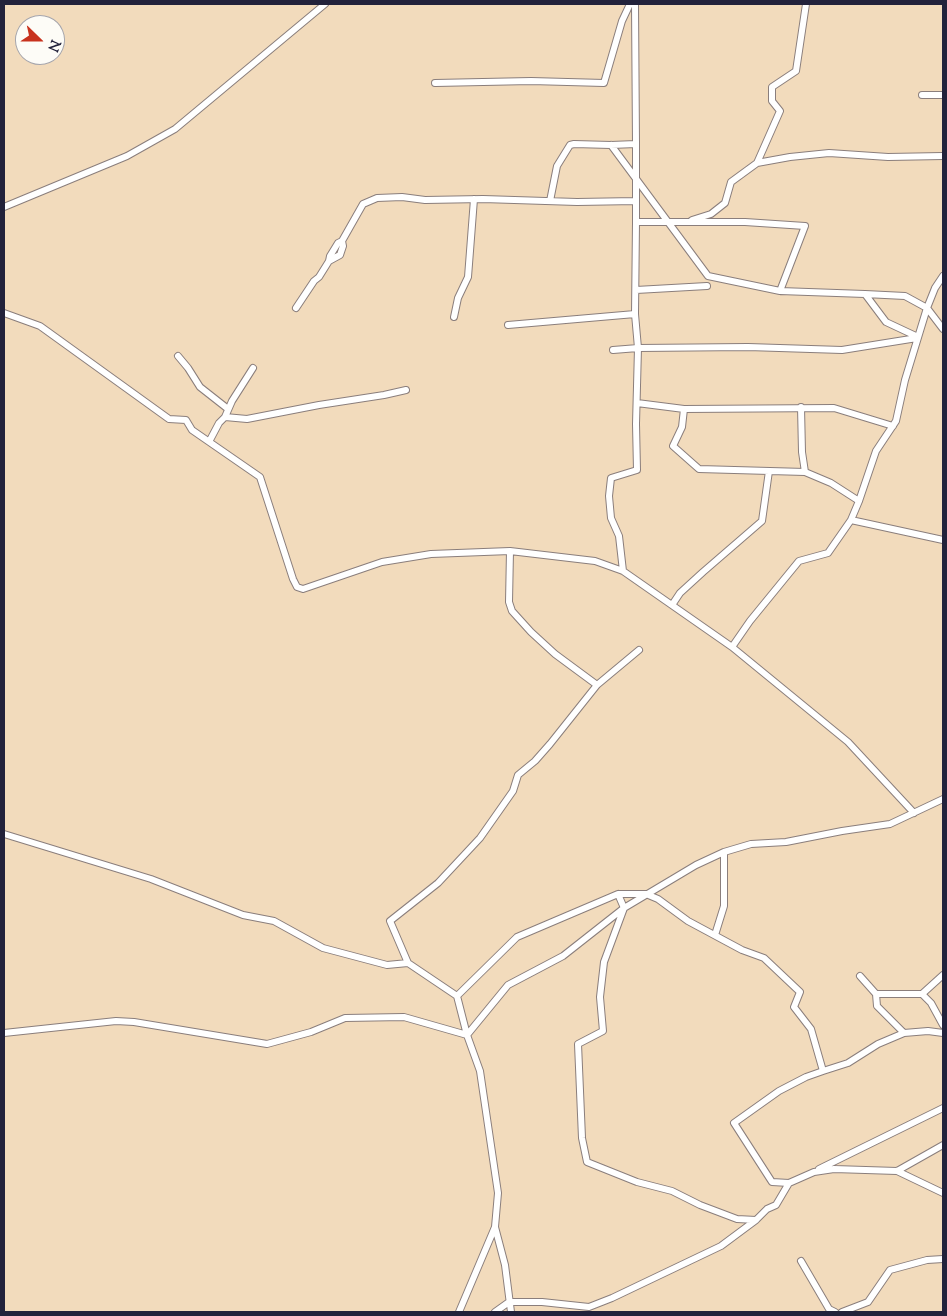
<!DOCTYPE html>
<html>
<head>
<meta charset="utf-8">
<style>
  body { margin:0 }
  #map { position:relative; width:947px; height:1316px; overflow:hidden; background:#f2dbbc; font-family:"Sorts Mill Goudy",serif }
  canvas { display:block }
  .frame { position:absolute; inset:0; border:5px solid #22223b; pointer-events:none }
  .north { position:absolute; left:15px; top:15px; width:50px; height:50px; box-sizing:border-box; background:#fdfcf7; border:1px solid #a5a5ac; border-radius:50%; rotate:112deg; font-size:14px; font-weight:700; line-height:20px; text-align:center; color:#22223b }
  .north::after { content:''; display:block; margin:auto; width:18px; height:22px; background:#c8321e; clip-path:polygon(50% 0,100% 100%,50% 72%,0 100%) }
</style>
</head>
<body>
<div id="map">
<canvas width="947" height="1316"></canvas>
<div class="frame"></div>
<div class="north">N</div>
</div>
<script>
const context = document.querySelector('canvas').getContext('2d');
context.lineJoin = 'round';
const poly = rows => new Path2D(rows.map(r => 'M' + r).join(''));
function trace(path, color, width, dash) { context.strokeStyle = color; context.lineWidth = width; context.lineCap = dash ? 'butt' : 'round'; context.setLineDash(dash || []); context.stroke(path); }
const minor = poly([
  [435,83,531,81,604,83,622,21,630,4],
  [922,95,943,95],
  [636,144,636,222],
  [611,145,708,276,780,291,865,294,886,322,918,337],
  [757,163,780,111,772,101,772,87,796,71,806,4],
  [550,201,557,166,570,145,574,144,611,145,636,144,635,4],
  [4,207,127,156,175,129,325,4],
  [692,220,711,214,725,203,731,182,757,163,790,157,829,153,888,157,943,156],
  [329,261,340,255,343,246,342,241],
  [636,290,707,286],
  [865,294,905,296,927,308,943,329],
  [296,308,314,281,319,277,329,261,330,256,338,243,342,241,363,204,377,198,402,197,425,200,483,199,577,202,636,201],
  [4,313,40,326,169,419,186,420,192,430,260,477,293,579,297,587,303,589,382,562,431,554,510,551,595,561,623,571,732,647],
  [454,317,458,298,468,277,474,199],
  [508,325,635,314],
  [613,350,638,348,748,347,842,350,917,338],
  [178,356,188,368,200,387,228,409],
  [637,403,684,409,834,408,893,426],
  [801,407,802,452,805,472],
  [684,409,682,427,673,446,699,469,805,472,831,483,859,501],
  [225,417,247,419,319,405,384,395,406,390],
  [210,440,219,423,225,417,232,401,253,368],
  [851,520,943,540],
  [510,551,509,602,512,611,531,632,555,654,597,685],
  [623,571,619,536,611,518,609,496,611,478,637,470,636,424,638,348,635,314,636,222,745,222,805,226,780,291],
  [672,605,680,593,703,572,762,521,769,471],
  [943,799,890,824,842,831,786,842,751,844,724,852,696,865,624,908,604,962,600,997,603,1031,578,1044,582,1138,587,1162,637,1182,672,1191,700,1205,737,1219,756,1220,767,1209,776,1205,789,1183,814,1172,834,1169,897,1171,943,1145],
  [914,813,848,742,732,647,750,621,799,561,828,553,851,520,859,501,876,451,896,421,905,380,927,308,935,288,943,276],
  [4,834,151,879,243,915,274,921,323,948,387,965,408,963,457,996,517,937,618,894,646,894,658,899,688,921,742,950,764,958,800,992,794,1007,811,1029,823,1071,806,1077,779,1091,734,1123,772,1182,789,1183],
  [715,935,724,906,724,852],
  [408,963,390,921,438,883,480,838,513,791,518,775,535,761,550,744,597,685,639,650],
  [943,975,922,994,931,1003,943,1025],
  [860,976,876,994,877,1006,904,1033],
  [876,994,922,994],
  [457,996,467,1035,480,1071,498,1193,495,1227,505,1265,511,1312],
  [4,1033,116,1021,134,1022,267,1044,311,1032,345,1018,404,1017,467,1035,508,985,563,956,624,908,618,894],
  [823,1071,848,1063,878,1044,904,1033,928,1031,943,1033],
  [819,1169,943,1108],
  [897,1171,943,1193],
  [801,1261,829,1309,835,1312],
  [459,1312,495,1227],
  [495,1312,509,1302,542,1302,589,1307,612,1298,721,1246,756,1220],
  [842,1312,868,1302,890,1270,927,1260,943,1259]
]);
trace(minor, '#8a7e7c', 8);
trace(minor, '#fff', 6);
</script>
</body>
</html>
